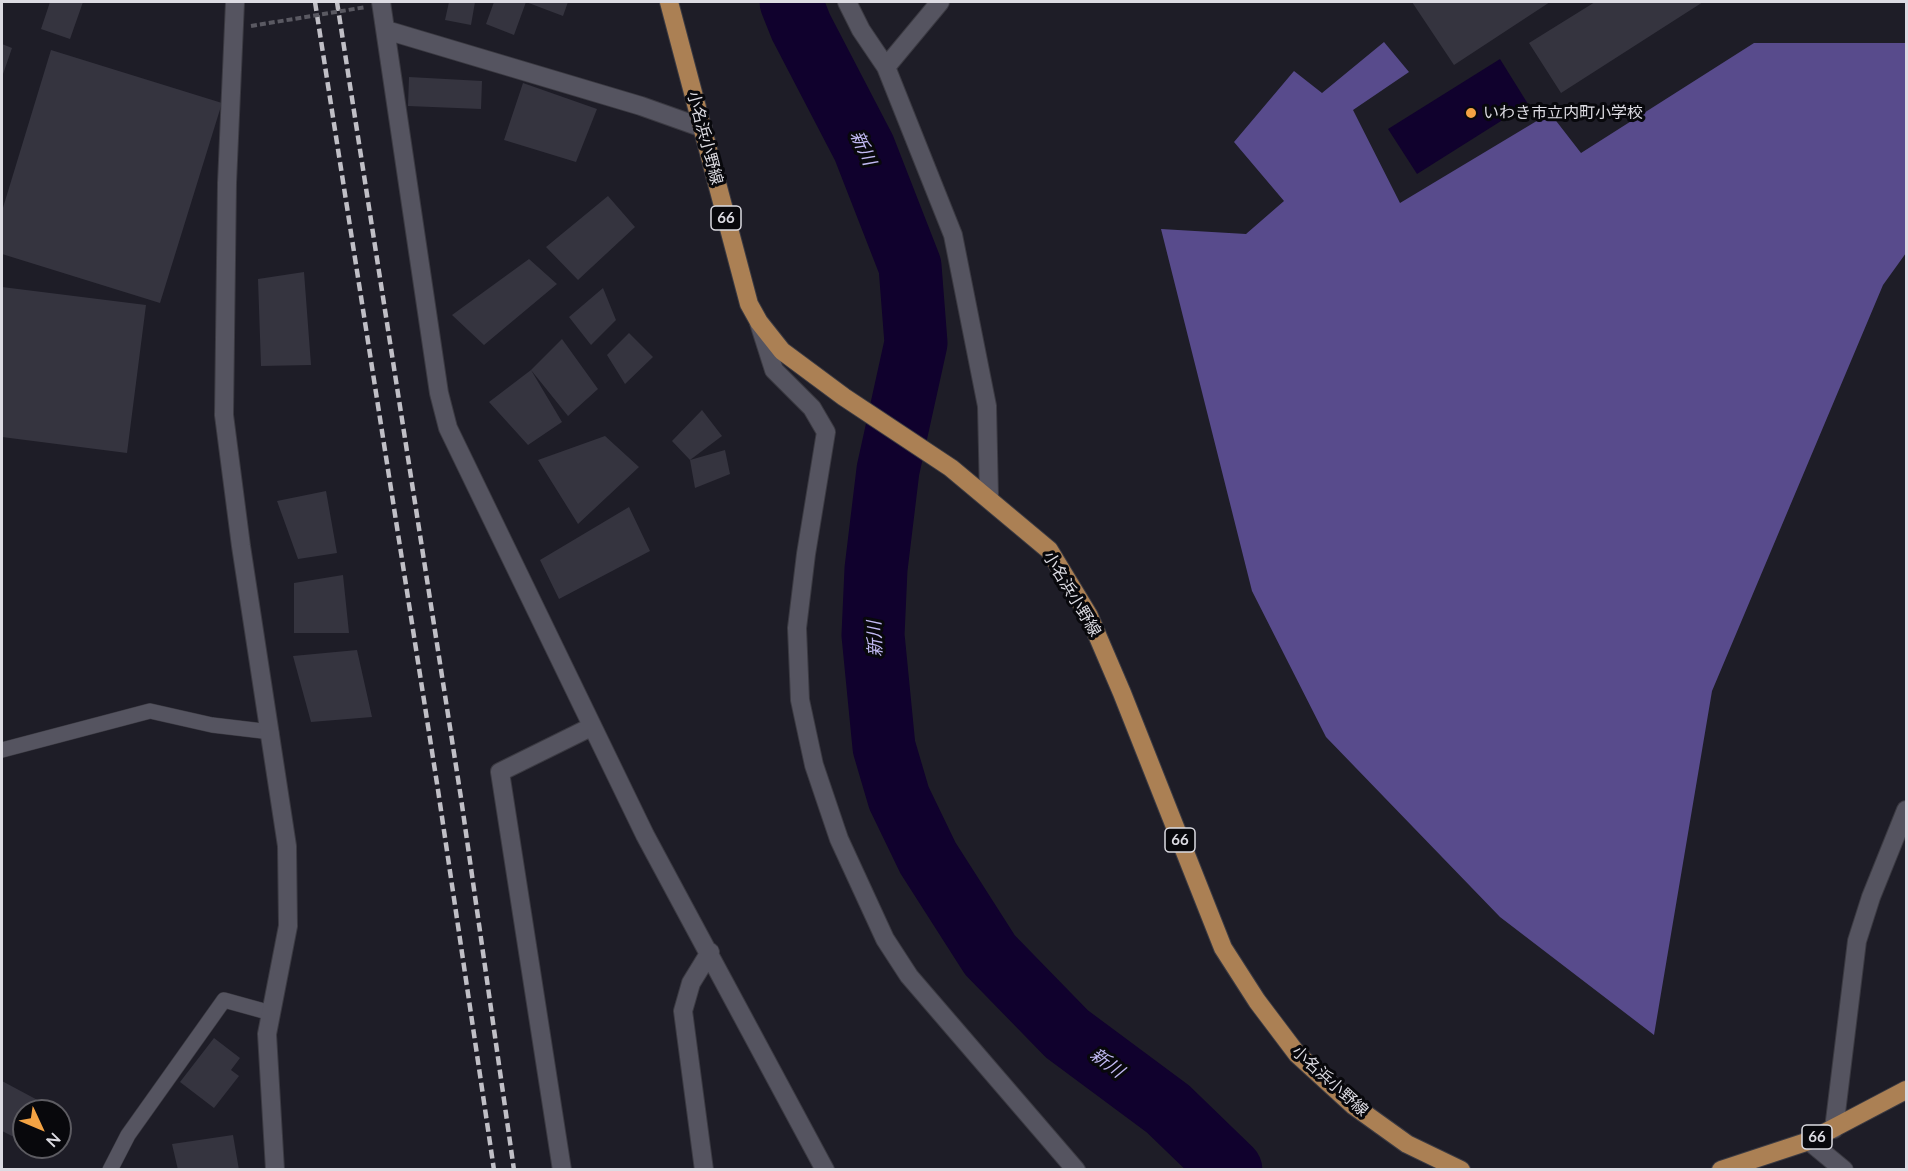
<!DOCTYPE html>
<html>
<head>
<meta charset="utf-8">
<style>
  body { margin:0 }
  #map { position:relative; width:1908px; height:1171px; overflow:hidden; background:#1e1d27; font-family:Lato,sans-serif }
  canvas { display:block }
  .frame { position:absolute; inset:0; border:3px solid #dcdbe2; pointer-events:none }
  .north { position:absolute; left:12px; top:1099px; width:60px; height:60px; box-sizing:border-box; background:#08080c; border:2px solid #5d5c62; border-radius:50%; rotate:134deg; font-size:16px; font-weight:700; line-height:24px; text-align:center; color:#dcdbe2 }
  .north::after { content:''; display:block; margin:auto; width:21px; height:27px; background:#f4a344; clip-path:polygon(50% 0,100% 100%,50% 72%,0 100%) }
</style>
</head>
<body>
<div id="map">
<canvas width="1908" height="1171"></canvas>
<div class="frame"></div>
<div class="north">N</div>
</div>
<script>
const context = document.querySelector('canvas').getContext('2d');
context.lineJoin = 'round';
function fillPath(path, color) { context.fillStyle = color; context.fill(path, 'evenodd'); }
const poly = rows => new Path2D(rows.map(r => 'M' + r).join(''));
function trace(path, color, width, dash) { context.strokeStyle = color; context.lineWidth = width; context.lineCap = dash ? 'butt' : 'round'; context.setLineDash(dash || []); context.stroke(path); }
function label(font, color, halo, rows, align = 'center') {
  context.font = font + ' Lato,"Noto Sans JP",sans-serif'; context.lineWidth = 6; context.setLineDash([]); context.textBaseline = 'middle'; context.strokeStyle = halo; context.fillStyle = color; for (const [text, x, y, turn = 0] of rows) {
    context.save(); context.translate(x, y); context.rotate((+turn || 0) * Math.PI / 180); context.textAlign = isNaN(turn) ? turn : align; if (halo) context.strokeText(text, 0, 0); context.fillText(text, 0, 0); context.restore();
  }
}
fillPath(poly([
  [1384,42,1409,72,1353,110,1400,203,1550,113,1581,153,1754,43,1906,43,1906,253,1883,285,1712,691,1654,1035,1500,917,1326,737,1252,591,1161,229,1246,234,1284,201,1234,142,1294,71,1322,93]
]), '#584b8c');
fillPath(poly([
  [1500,59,1528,104,1417,174,1388,129]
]), '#10012d');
trace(poly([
  [791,2,801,27,864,148,910,266,916,343,888,470,876,569,873,635,884,747,899,798,928,858,990,955,1067,1034,1168,1109,1231,1170]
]), '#10012d', 63);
fillPath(poly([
  [50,2,83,2,70,39,41,29],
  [449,2,475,2,471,25,445,20],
  [494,2,568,2,563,16,526,2,514,35,486,24],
  [1412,2,1550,2,1454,65],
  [1595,2,1703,2,1561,93,1529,43],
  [2,44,12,48,2,77],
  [51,50,222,103,160,303,2,254,2,211],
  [409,77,482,81,481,109,408,106],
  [523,83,597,109,576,162,504,140],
  [608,196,635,227,578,280,546,247],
  [529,259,557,284,484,345,452,315],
  [304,272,311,365,261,366,258,279],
  [2,287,146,305,127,453,2,437],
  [603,288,616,320,591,345,569,317],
  [629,333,653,357,625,384,607,355],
  [562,339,598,389,568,416,531,370],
  [531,370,562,422,528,445,489,402],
  [702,410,722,436,690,460,725,450,730,474,695,488,690,460,672,441],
  [605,436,639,467,578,524,538,460],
  [326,491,337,553,298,559,277,501],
  [629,507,650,551,559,599,540,560],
  [343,575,349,633,294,633,294,583],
  [357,650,372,717,311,722,293,656],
  [214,1038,240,1058,231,1070,239,1076,214,1108,180,1082],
  [2,1081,58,1111,24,1111,24,1142,2,1131],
  [233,1135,239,1170,178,1170,172,1144]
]), '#35343f');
const lane = poly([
  [2,750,150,711,212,725,271,732],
  [110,1170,128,1135,224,1000,271,1013]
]);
const street = poly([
  [235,2,227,183,224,415,241,546,287,846,288,926,267,1034,275,1170],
  [381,2,439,393,448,428,645,835,825,1170],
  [847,2,861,30,886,67,953,235,987,406,989,497],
  [386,30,641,106,703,128],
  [886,67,940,2],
  [759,323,774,370,812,408,826,432,806,554,797,628,800,700,814,765,839,839,885,939,909,976,1076,1170],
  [1834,1129,1857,941,1871,897,1906,810],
  [1809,1141,1844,1170],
  [562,1170,500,772,591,727],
  [704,1170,683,1011,691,983,710,952]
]);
const primary = poly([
  [669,2,749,304,759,322,782,351,844,397,951,468,1049,550,1089,616,1122,693,1223,948,1257,1001,1297,1054,1354,1106,1407,1144,1461,1170],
  [1721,1170,1809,1141,1906,1090]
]);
trace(lane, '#3b3a42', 16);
trace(street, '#3b3a42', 20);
trace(primary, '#3b3a42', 20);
trace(lane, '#555460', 15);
trace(street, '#555460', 18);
trace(primary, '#ab8054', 18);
trace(poly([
  [315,2,438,790,494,1170],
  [337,2,461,798,514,1170]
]), '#c0bfc6', 4.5, [9, 4.5]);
trace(poly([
  [251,26,366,7]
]), '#5a5962', 4, [6, 3]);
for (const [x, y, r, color] of [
  [1471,113,6,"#f4a344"]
]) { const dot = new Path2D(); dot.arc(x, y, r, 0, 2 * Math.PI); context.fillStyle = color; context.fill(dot); trace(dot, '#08080c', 2); }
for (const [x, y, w] of [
  [726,218,30],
  [1180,840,30],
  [1817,1137,30]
]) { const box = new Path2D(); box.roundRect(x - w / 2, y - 12, w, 24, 4.5); context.fillStyle = '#08080c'; context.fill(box); trace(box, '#dcdbe2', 1.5); }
label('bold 15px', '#dcdbe2', null, [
  ["66",726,218],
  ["66",1180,840],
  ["66",1817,1137]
]);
label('16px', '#dcdbe2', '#08080c', [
  ["いわき市立内町小学校",1483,113]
], 'left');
label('16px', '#dcdbe2', '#08080c', [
  ["小名浜小野線",705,138,75],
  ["小名浜小野線",1072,594,59],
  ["小名浜小野線",1330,1081,42]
]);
label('italic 18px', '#c1b9f2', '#08080c', [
  ["新川",863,148,66],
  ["新川",875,639,-92],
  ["新川",1107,1063,36]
]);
</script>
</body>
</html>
